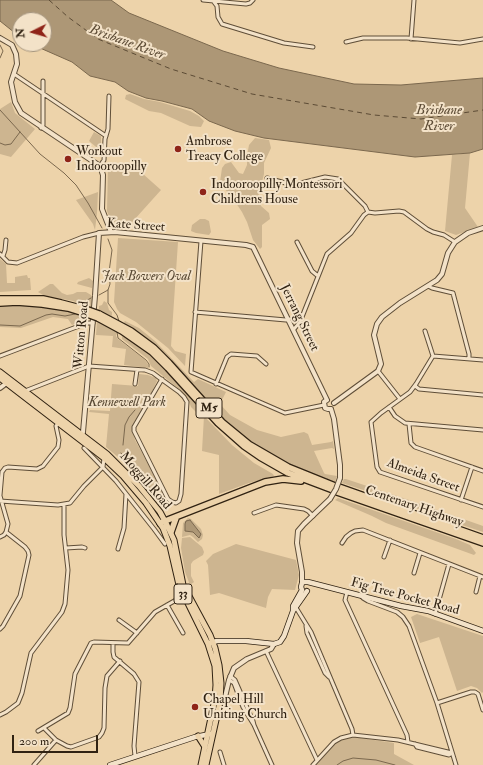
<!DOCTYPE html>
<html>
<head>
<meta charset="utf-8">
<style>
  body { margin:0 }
  #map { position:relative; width:483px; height:765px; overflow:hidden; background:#edd3aa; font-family:"IM FELL Double Pica",serif }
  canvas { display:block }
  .north { position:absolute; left:12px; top:12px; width:40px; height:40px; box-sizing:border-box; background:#f3e2c8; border:1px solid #a5957f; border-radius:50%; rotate:265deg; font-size:11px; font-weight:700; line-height:16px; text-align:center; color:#302212 }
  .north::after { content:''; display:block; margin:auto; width:14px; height:18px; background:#8f2418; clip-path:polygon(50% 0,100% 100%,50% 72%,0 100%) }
  .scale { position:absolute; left:12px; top:735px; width:86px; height:18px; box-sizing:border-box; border:2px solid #302212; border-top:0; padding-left:5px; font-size:12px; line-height:14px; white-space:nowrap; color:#302212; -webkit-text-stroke:3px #f3e2c8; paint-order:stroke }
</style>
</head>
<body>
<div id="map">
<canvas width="483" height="765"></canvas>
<div class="north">N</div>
<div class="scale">200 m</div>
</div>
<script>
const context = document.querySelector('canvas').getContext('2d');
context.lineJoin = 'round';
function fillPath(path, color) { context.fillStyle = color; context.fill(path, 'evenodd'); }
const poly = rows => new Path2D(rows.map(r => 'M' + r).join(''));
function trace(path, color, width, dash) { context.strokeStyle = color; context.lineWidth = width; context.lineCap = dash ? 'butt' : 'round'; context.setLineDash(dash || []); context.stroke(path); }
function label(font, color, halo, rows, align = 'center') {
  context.font = font + ' "IM FELL Double Pica",serif'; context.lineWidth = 4; context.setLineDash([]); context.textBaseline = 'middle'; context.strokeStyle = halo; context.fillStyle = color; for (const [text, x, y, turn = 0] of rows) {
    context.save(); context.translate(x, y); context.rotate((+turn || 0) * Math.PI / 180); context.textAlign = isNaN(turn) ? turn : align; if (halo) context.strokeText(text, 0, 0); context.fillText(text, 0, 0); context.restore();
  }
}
fillPath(poly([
  [130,94,144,99,160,102,190,111,199,116,204,121,201,127,190,126,161,113,149,111,125,99,126,95],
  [11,102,15,113,35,129,11,157,0,154,0,109],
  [94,132,101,136,101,151,89,141],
  [255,138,269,140,271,148,264,163,264,174,258,197,261,206,269,213,270,219,262,225,262,247,260,249,253,240,247,222,242,212,230,194,221,186,220,182,222,168,225,164,231,162,239,173,243,174,247,165,247,156,249,145],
  [470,153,465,208,478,227,456,235,445,231,452,155],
  [108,164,134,166,161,190,125,230,119,229,116,226,110,219,107,211],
  [98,192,97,213,95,230,93,224,76,200],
  [200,219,205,219,209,221,211,232,209,235,196,233,191,231,192,225],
  [118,238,178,242,171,346,175,351,186,354,185,366,168,348,136,322,120,313,117,309,114,302],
  [0,259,6,264,7,283,15,283,15,277,27,275,28,278,30,278,31,290,0,292],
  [89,278,93,281,92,288,77,284,78,282],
  [50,284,53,284,62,293,67,295,73,294,77,292,86,292,91,295,93,298,91,306,90,308,73,301,43,295,38,292],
  [104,301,107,303,109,310,112,312,112,316,106,314,99,310,99,306,102,305],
  [0,305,33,305,60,309,90,318,72,325,68,319,53,317,21,328,0,327],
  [97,321,117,331,116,336,118,339,144,359,148,364,148,368,124,365,126,349,112,347,113,336,96,335],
  [125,321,139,328,155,341,194,382,198,379,226,392,220,404,230,415,257,430,281,437,304,432,308,434,312,445,331,442,333,441,334,449,332,448,314,451,324,473,325,474,337,476,335,482,299,468,298,469,273,456,245,437,226,421,156,346,146,338,125,325,124,322],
  [122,336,132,340,162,365,204,414,204,416,232,445,254,463,273,474,274,476,249,483,219,494,219,455,202,451,204,416,199,415,191,407,188,399,180,390,151,366,148,359,122,339],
  [139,374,148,375,156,378,157,381,133,432,135,440,167,499,160,504,131,468,106,447,109,414,89,412,90,410,110,411,112,384,138,386],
  [344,479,346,479,418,503,483,526,483,532,438,517,403,503,342,483],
  [338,498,456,539,470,545,476,553,474,555,386,523,372,516,335,500],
  [188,518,191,519,201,529,203,535,202,539,198,542,193,537,190,535,182,537,183,523],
  [190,537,202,547,204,552,203,555,193,561,191,564,191,576,194,582,190,585,185,572,181,548,182,538],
  [236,544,296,560,299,575,295,590,272,589,268,597,266,608,219,593,210,595,208,565,206,561,213,554],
  [417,614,483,636,483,692,482,693,477,688,471,686,457,691,439,637,420,643,411,617],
  [354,737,394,743,394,754,414,765,315,765,335,744,344,739]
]), '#cdb590');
const water = poly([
  [0,0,111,0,129,13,223,51,279,68,354,84,401,85,483,78,483,149,470,153,415,157,264,138,235,131,209,121,192,109,162,101,146,98,128,91,115,82,90,76,72,62,31,44,44,44,44,20,20,20,20,37,0,21,0,0],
  [190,520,201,534,199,538,193,532,185,531,185,524,186,521,190,520]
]);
fillPath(water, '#ad9776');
trace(water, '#7b684e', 1);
trace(poly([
  [0,45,3,51,0,58],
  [0,110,40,154,64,173,76,185,88,203,102,228],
  [0,143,5,145,11,144,20,132],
  [108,290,108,303,117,315,119,321],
  [99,295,108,290,110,284,109,272,112,250,108,239],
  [82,303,91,298],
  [0,325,20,326,46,315,52,314,65,316,75,314],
  [117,332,118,338,146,360,149,364,149,367],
  [123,445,125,425,129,417,135,410],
  [121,453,160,500],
  [337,765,343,761,353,758,376,760,395,765]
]), '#7b684e', 1);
trace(poly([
  [49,0,68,17,98,39,171,69,252,94,374,115,421,119,483,110]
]), '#5c4b35', 1, [5, 4]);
const minor = poly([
  [203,0,246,4,250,3,253,0],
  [214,2,217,6,218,17,222,24,284,43,313,47],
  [411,39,414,0],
  [346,42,363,38,407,38,460,43,483,39],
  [14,74,106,136],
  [41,128,43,125,43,81],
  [100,166,104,160,105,139,108,129,109,96],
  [267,178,293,185,325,177,338,179,365,206,368,212],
  [368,212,375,213,399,211,404,212,427,229,433,232,444,235,455,242],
  [201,241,191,372,285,413,324,405],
  [297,242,312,271,318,276],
  [0,254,8,262,17,263,83,237,99,233],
  [3,256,5,250,6,240],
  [428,286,432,288,453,293,469,354,469,359],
  [195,312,286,320,289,319],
  [294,329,300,322,327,254,351,233,364,215,368,212],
  [425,331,433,356,416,384,410,392,381,413,371,422,377,467,380,472,483,507],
  [0,356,87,323,93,323],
  [433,356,483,360],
  [378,371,400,399],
  [135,384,137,370],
  [216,384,227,357,231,354,257,356,266,364],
  [415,386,419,389,483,395],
  [25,391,89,366,145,370,153,373,161,379,179,392,184,397,187,402,181,494,179,501,176,503,172,502,168,499,134,431,134,427,162,379],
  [389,407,395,416,405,423,483,430],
  [409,424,411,443,415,447,483,471],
  [84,448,116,481,154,529,165,544],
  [0,495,2,472,5,468,8,467,37,469,43,466,58,447,59,440,56,426,59,422],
  [0,496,8,524,6,532,4,535,0,537],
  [461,500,472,467],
  [0,501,58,505,70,503,84,486,103,467,104,458],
  [254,513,276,505,304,509,308,511,313,516],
  [342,543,346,537,351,533,355,531,363,530,483,577],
  [66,548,82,547,85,548],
  [118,549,124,528,126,494],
  [384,557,390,540],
  [414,573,420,553],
  [347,592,345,600,407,735,408,742],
  [476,592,480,576],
  [363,598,368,601,397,612,403,617,409,626,437,703,456,765],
  [167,605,183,633],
  [295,606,311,632,352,729,353,735],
  [435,614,449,564],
  [119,620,137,633],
  [306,626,307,633,325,673,329,677],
  [0,629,3,626,20,596,29,555,28,551,25,547,6,532],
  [113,643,113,652,114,657,134,674,139,682,134,746,135,756],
  [266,651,317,760],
  [230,676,235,680,253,721,254,725],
  [229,680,234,683,243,707,254,725,272,765],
  [437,703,471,692,475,692,478,694,483,710],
  [0,715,6,712,18,703,22,693,31,653,62,612,65,604,68,570,64,535,64,505],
  [44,728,56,740,67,746,71,747,99,737,102,733,104,728,105,688,107,676,120,661],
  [38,731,68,713,70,708,75,674,91,643,94,642,128,643,155,612,183,596],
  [415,744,417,747,449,755,452,753],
  [220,752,224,765],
  [34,765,56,740],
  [313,765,334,742,341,738,353,735,398,740,452,753]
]);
const tertiary = poly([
  [0,38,12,45,16,54,17,64,11,82,15,102,21,113,100,166,103,175,102,209,111,232],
  [0,388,8,382],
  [327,400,324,402,325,408,328,409,331,409],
  [334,403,378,371,381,364,374,335,377,324,382,317,400,303,437,280,442,274,448,253,455,242,468,233,483,228],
  [331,409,334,419,340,465,340,478],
  [82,436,83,432,95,296,99,233,115,232,246,245,253,247,327,400],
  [302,583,302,572,297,543,298,531,304,524,330,499],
  [220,702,223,700,225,697,229,680,234,668,247,659,271,649,274,644]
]);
const secondary = poly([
  [302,590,301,587,302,583,304,582,308,582,401,606,428,611,483,631],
  [293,611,307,591],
  [210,643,217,641,246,641,274,644,280,642,284,636,293,611,293,606,302,590],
  [110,765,195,737,210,734]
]);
const primary = poly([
  [198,736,205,747]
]);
const trunk = poly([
  [0,372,107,454,139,486,160,512,167,525,174,540,183,585,210,635,215,648,219,665,221,683,220,702,206,765],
  [0,378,104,458,123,476,146,503,163,528,170,546,179,585,208,644,215,666,216,685,215,699,201,765]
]);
const motorway = poly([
  [0,299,43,299,61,303,88,310],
  [0,303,17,302,42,304,68,308,87,314],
  [99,314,131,331,154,348,169,363,222,422,250,445,288,467,335,486],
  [98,318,122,331,152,352,168,368,218,423,244,446,260,457,288,473,333,490],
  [339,487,483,538],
  [337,492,483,543],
  [160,523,265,482,283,479,301,481],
  [171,532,176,518]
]);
trace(minor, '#5f4e38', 5);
trace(tertiary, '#5f4e38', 6);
trace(secondary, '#302212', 6);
trace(primary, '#302212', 7);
trace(trunk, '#302212', 7);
trace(motorway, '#302212', 8);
trace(minor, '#f3e2c8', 3);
trace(tertiary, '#f3e2c8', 4);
trace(secondary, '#f3e2c8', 4.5);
trace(primary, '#edd3aa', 5);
trace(trunk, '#edd3aa', 5);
trace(motorway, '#edd3aa', 5.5);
const tertiaryBridge = poly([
  [330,499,336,489,340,478]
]);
const motorwayBridge = poly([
  [88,310,99,314],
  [87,314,98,318]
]);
trace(tertiaryBridge, '#5f4e38', 6, []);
trace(motorwayBridge, '#302212', 8, []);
trace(tertiaryBridge, '#f3e2c8', 4);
trace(motorwayBridge, '#edd3aa', 5.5);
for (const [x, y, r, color] of [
  [178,149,4,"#8f2418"],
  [68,159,4,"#8f2418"],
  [203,192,4,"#8f2418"],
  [195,707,4,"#8f2418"]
]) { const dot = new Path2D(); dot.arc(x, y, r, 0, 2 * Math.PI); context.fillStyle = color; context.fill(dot); trace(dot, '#f3e2c8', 1.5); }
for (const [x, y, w] of [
  [209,408,26],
  [183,594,18]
]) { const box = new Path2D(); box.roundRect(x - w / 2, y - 10, w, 20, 3); context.fillStyle = '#f3e2c8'; context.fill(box); trace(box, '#302212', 1); }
label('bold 12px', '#302212', null, [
  ["M5",209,408],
  ["33",183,594]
]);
label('13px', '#302212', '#f3e2c8', [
  ["Ambrose",186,142],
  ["Treacy College",186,157],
  ["Workout",76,152],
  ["Indooroopilly",76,167],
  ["Indooroopilly Montessori",211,185],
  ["Childrens House",211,200],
  ["Chapel Hill",203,700],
  ["Uniting Church",203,715]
], 'left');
label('13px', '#302212', '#f3e2c8', [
  ["Kate Street",136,226,4],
  ["Jerrang Street",299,318,64],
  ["Witton Road",82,335,-85],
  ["Almeida Street",423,476,20],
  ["Moggill Road",145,481,49],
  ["Centenary Highway",414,507,19],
  ["Fig Tree Pocket Road",405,597,15]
]);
label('italic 13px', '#574732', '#f3e2c8', [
  ["Jack Bowers Oval",146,277],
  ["Kennewell Park",127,403]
]);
label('italic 14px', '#5c4b35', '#f3e2c8', [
  ["Brisbane River",127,43,20],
  ["Brisbane",439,111],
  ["River",439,127]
]);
</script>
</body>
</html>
